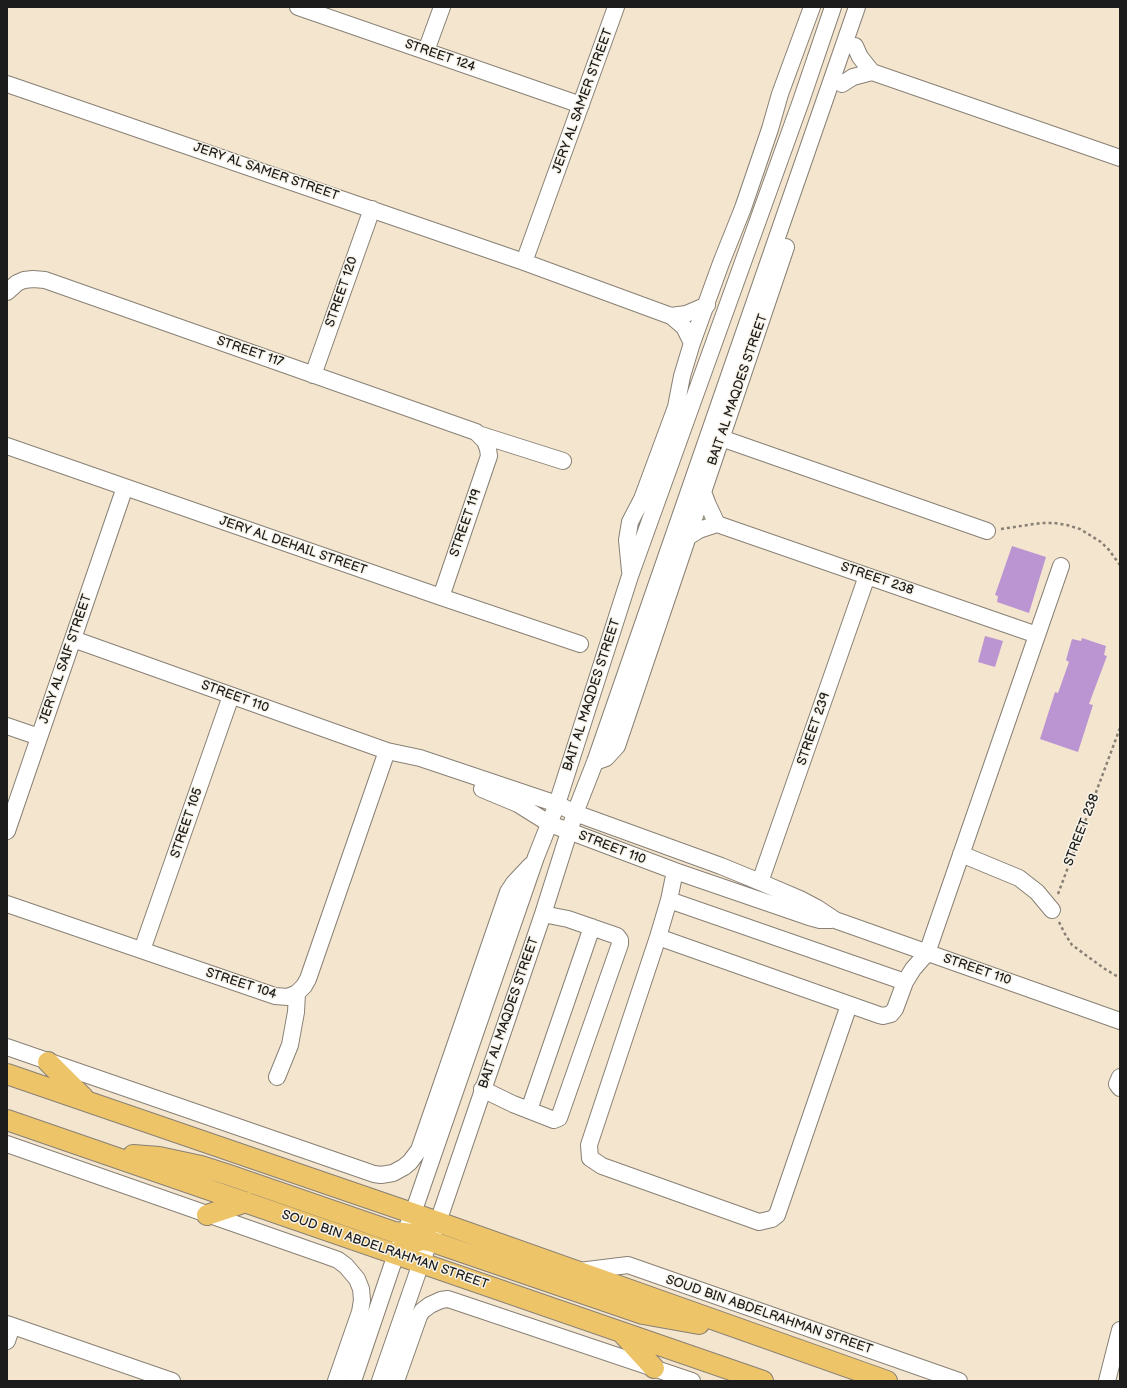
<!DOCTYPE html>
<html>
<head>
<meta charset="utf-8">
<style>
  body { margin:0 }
  #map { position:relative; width:1127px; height:1388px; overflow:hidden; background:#f4e5ce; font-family:"Balsamiq Sans",sans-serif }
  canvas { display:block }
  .frame { position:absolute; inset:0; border:8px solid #1c1c1c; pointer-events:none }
</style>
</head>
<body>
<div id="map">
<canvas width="1127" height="1388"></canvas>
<div class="frame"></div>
</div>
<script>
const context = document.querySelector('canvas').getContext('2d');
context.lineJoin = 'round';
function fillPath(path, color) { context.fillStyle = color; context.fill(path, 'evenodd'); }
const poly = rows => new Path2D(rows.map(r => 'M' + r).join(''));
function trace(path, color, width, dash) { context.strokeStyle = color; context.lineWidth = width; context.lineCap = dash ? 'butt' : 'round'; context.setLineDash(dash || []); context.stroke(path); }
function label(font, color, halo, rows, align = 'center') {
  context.font = font + ' "Balsamiq Sans",sans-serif'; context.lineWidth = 3; context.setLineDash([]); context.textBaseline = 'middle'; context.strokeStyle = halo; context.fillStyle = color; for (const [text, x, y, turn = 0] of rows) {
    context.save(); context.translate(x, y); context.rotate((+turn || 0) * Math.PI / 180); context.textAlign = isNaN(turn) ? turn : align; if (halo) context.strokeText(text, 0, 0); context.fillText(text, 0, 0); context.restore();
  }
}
fillPath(poly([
  [1012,546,1046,557,1029,613,997,602,998,596,995,595],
  [985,636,1003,641,995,667,978,662],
  [1082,638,1106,646,1104,655,1107,656,1089,704,1093,705,1078,752,1040,739,1055,692,1058,693,1069,662,1066,660,1072,639,1081,641]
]), '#bb95d1');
const minor = poly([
  [298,7,581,105],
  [855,46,860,57,872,72],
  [426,51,442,7],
  [7,84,524,262,671,316,684,327,692,343],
  [842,84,853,77,872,72,1120,158],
  [524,262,616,7],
  [7,292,17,283,24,280,33,279,45,280,476,432,485,441,488,449,489,456,441,597],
  [671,316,686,314,707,305],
  [313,375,372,209],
  [481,435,563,461],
  [721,438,987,531],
  [7,446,441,597,580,644],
  [703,492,708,505,717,524],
  [688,537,699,530,717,524,1037,635],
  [630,571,627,540,630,522,642,499,676,407,682,376,692,343,721,263,743,208,770,129,780,94,812,7],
  [73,639,387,751,420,758,557,804,575,813,721,866,760,882,800,899,817,908,835,920,1120,1021],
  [7,726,39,737],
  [595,762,606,758,617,746,786,247],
  [482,789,518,804,550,824,675,871,809,917,820,920,831,920],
  [7,831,125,487],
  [961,854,1019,878,1037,892,1052,910],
  [675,871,669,900,658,937,879,1015,883,1016,891,1014,895,1009,905,982,913,969,927,953,1061,566],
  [760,882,867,576],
  [669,900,905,982],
  [7,904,275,996,288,997,297,993,304,986,308,979,387,751],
  [658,937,589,1145,590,1158,602,1166,759,1222,772,1219,777,1215,849,1005],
  [142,950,231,696],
  [7,1047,374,1174,381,1175,393,1173,404,1167,410,1162,419,1150,508,892,514,883,531,865],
  [277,1077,290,1045,296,1012,297,993],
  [1120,1077,1117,1084,1120,1088],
  [482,1089,513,1104,554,1120,559,1118,620,944,620,940,617,936,568,919,543,914],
  [529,1110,592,927],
  [7,1144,327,1256,338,1260,346,1266,357,1279,361,1289,362,1300,360,1312,336,1381],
  [579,1271,628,1265,959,1381],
  [7,1324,172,1381],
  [7,1341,12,1326],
  [353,1381,396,1254,413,1213,536,857,557,804,630,576,801,101,833,7],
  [380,1381,421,1263,438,1222,543,914,575,813,595,762,857,7],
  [396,1381,419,1316,422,1311,430,1305,441,1300,448,1299,692,1381],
  [1107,1381,1120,1330]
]);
const major = poly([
  [48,1062,84,1098],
  [7,1074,438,1222,887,1381],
  [7,1120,763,1381],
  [133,1155,159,1157,201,1166,229,1175,394,1232,412,1234,426,1230],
  [207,1215,246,1202],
  [396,1254,410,1243,423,1240,430,1241,643,1314,699,1324],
  [622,1333,654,1368]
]);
trace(minor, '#888075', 18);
trace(major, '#888075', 22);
trace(poly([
  [1001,529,1041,523,1054,523,1067,525,1080,529,1101,542,1109,550,1120,565],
  [1058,894,1120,728],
  [1059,922,1065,934,1072,945,1105,969,1120,978]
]), '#888075', 2.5, [3, 3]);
trace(minor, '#fff', 16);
trace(major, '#eec469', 20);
label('13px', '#1c1c1c', '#f7f3e8', [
  ["STREET 124",440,56,19],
  ["JERY AL SAMER STREET",583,101,-70],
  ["JERY AL SAMER STREET",266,172,19],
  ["STREET 120",342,292,-71],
  ["STREET 117",250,352,19],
  ["BAIT AL MAQDES STREET",738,390,-71],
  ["STREET 119",466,523,-71],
  ["JERY AL DEHAIL STREET",293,546,19],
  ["STREET 238",877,579,19],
  ["JERY AL SAIF STREET",66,659,-71],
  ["BAIT AL MAQDES STREET",592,695,-72],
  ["STREET 110",235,697,20],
  ["STREET 239",814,729,-71],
  ["STREET 105",187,823,-71],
  ["STREET 238",1082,830,-69],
  ["STREET 110",612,848,21],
  ["STREET 110",977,970,19],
  ["STREET 104",241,984,18],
  ["BAIT AL MAQDES STREET",509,1013,-71],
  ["SOUD BIN ABDELRAHMAN STREET",385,1250,19],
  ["SOUD BIN ABDELRAHMAN STREET",769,1315,19]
]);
</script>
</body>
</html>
